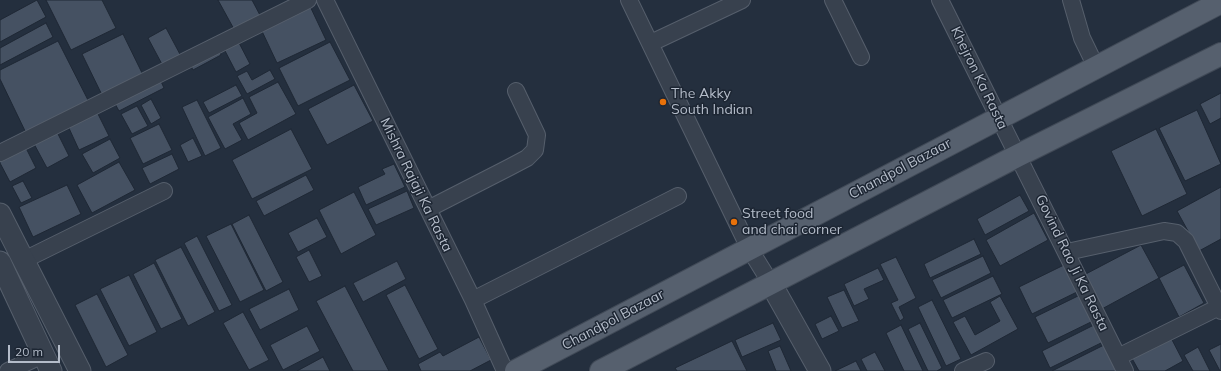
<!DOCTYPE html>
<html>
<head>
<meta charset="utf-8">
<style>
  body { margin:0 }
  #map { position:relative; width:1221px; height:371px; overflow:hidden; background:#242f3e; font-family:Mulish,sans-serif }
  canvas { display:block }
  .scale { position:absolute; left:8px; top:345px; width:52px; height:18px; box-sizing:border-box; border:2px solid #b4bcc9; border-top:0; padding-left:5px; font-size:12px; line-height:14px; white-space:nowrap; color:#b4bcc9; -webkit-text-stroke:3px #1d2633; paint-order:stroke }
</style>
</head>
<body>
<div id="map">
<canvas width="1221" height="371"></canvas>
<div class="scale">20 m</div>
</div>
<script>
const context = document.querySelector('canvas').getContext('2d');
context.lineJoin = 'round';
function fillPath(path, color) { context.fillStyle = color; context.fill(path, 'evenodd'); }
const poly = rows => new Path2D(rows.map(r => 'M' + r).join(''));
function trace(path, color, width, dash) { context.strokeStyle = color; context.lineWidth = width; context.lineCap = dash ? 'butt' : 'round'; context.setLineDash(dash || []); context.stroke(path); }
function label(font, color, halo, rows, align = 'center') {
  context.font = font + ' Mulish,sans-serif'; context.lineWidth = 3; context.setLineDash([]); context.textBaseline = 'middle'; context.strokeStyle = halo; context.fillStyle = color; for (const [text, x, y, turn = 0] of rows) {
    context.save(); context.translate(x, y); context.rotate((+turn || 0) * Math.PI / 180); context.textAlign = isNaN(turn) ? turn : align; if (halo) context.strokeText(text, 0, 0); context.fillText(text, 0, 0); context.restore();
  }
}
const building = poly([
  [37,0,46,17,0,42,0,20,37,0],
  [46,0,102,0,116,28,71,50,46,0],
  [218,0,252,0,261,17,235,31,218,0],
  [309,4,326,40,277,63,260,27,309,4],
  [46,23,53,37,0,65,0,48,46,23],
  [166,28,182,58,164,68,148,38,166,28],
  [123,34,144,77,103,97,82,54,123,34],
  [237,39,250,64,236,72,223,47,237,39],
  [58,41,90,104,27,135,0,79,0,70,58,41],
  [330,42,350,80,298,106,279,68,330,42],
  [217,47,221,55,193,70,189,62,217,47],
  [270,70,275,79,247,94,237,76,247,71,252,80,270,70],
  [159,77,164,88,119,111,113,100,159,77],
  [278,82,296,114,248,140,239,123,257,113,249,97,278,82],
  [236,85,242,96,209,113,203,102,236,85],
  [354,85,373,121,327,145,308,109,354,85],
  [1221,93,1221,118,1210,124,1200,104,1221,93],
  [243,98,251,114,233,124,242,140,225,149,208,117,243,98],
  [151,99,161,118,151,124,141,105,151,99],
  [197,100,221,148,205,156,182,107,197,100],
  [137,106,148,126,132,134,121,114,137,106],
  [1197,110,1221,164,1185,181,1159,128,1197,110],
  [97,112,109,136,79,150,68,126,97,112],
  [159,124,172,150,143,164,130,138,159,124],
  [291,129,312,169,252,199,232,160,291,129],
  [1156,129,1187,194,1142,216,1111,151,1156,129],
  [56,130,69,156,47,168,33,142,56,130],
  [193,138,202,156,188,162,180,145,193,138],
  [110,139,120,158,93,173,82,154,110,139],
  [25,146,36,168,10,182,0,163,0,159,25,146],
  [172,154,179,169,150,184,142,168,172,154],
  [119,162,135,190,92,213,77,185,119,162],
  [394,164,405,187,366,205,358,187,385,174,382,169,394,164],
  [306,175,314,190,264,216,256,201,306,175],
  [23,181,32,198,21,203,12,186,23,181],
  [67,185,81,214,33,237,19,207,67,185],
  [1221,187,1221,239,1199,251,1177,211,1221,187],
  [407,191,414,208,376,225,368,209,407,191],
  [354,192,376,235,341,254,319,210,354,192],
  [1020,195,1029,211,985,235,977,219,1020,195],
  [1034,213,1048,240,1000,266,986,240,1034,213],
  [249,215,283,282,266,291,232,224,249,215],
  [317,218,327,237,298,252,288,233,317,218],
  [231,224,264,290,240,302,206,236,231,224],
  [197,236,232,305,219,311,184,243,197,236],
  [974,239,981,254,930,278,924,264,974,239],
  [1141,245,1159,278,1100,310,1082,276,1141,245],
  [181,247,215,312,188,326,155,260,181,247],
  [309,250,322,276,309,282,296,257,309,250],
  [983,256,991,273,941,298,932,280,983,256],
  [896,257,916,298,899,307,904,318,900,321,891,303,898,300,880,264,896,257],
  [397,261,406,279,363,302,353,283,397,261],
  [154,263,182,319,161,329,133,274,154,263],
  [1064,265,1077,292,1032,314,1019,287,1064,265],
  [1184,265,1204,303,1179,317,1159,278,1184,265],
  [878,268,884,280,864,289,869,299,854,306,844,284,878,268],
  [129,275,157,332,129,346,100,289,129,275],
  [993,276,1002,294,952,318,943,300,993,276],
  [405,285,438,349,419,359,386,295,405,285],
  [345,286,389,371,353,371,316,301,345,286],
  [289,289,299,310,260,330,249,309,289,289],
  [844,290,859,321,842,328,827,297,844,290],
  [97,294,128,355,106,367,75,305,97,294],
  [1080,295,1093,321,1048,343,1035,317,1080,295],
  [1000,296,1018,329,971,355,953,322,965,316,975,335,1000,321,990,302,1000,296],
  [932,300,961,359,946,366,918,307,932,300],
  [243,312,269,360,249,370,223,323,243,312],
  [831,316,839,331,822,339,815,324,831,316],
  [773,323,781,340,742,357,735,340,773,323],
  [920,323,942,368,937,371,928,371,908,329,920,323],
  [901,325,923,371,904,371,886,333,901,325],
  [1094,325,1103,342,1050,368,1042,351,1094,325],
  [307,326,320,351,283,370,270,345,307,326],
  [1168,332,1183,361,1165,371,1139,371,1129,353,1168,332],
  [479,337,491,360,470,371,421,371,418,364,440,352,443,356,479,337],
  [732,341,747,371,677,371,675,368,732,341],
  [1106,344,1119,371,1052,371,1106,344],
  [1221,344,1221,371,1220,371,1209,350,1221,344],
  [780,346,791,371,776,371,768,351,780,346],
  [1198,347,1210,371,1193,371,1184,355,1198,347],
  [875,352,885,371,867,371,861,359,875,352],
  [323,357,330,371,297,371,323,357],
  [856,361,861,371,835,371,856,361]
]);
fillPath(building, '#455162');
trace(building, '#1f2835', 1);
const minor = poly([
  [325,0,473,300,505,371],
  [629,0,749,248,770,282],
  [833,0,861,57],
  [940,0,1125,371],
  [1071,0,1082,38,1096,67],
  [651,43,742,0],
  [0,153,308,0],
  [428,209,510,167,527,158,535,150,537,135,516,91],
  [1067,252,1164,231,1177,233,1186,241,1221,311],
  [24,260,164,191],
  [473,300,678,196],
  [1118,357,1219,307],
  [8,371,43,355],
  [963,371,986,361]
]);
const tertiary = poly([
  [0,214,80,371],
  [0,262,51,371],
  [770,282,820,371]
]);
const primary = poly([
  [516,371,1221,2],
  [601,371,1019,155,1221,54]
]);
trace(minor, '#565f6c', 18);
trace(tertiary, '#565f6c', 23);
trace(primary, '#414a57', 24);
trace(minor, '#38414e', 16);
trace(tertiary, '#38414e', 21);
trace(primary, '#56606e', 22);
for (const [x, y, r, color] of [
  [663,102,4,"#e8710a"],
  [734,222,4,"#e8710a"]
]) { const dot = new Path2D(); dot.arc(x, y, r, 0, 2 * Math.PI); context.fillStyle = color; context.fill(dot); trace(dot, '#1d2633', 1.5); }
label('14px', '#b4bcc9', '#1d2633', [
  ["Khejron Ka Rasta",979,78,64],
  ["Chandpol Bazaar",900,169,-28],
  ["Mishra Rajaji Ka Rasta",416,185,64],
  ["Govind Rao Ji Ka Rasta",1072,263,64],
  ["Chandpol Bazaar",613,320,-28]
]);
label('14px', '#b4bcc9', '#1d2633', [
  ["The Akky",671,94],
  ["South Indian",671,110],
  ["Street food",742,214],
  ["and chai corner",742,230]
], 'left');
</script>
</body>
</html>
